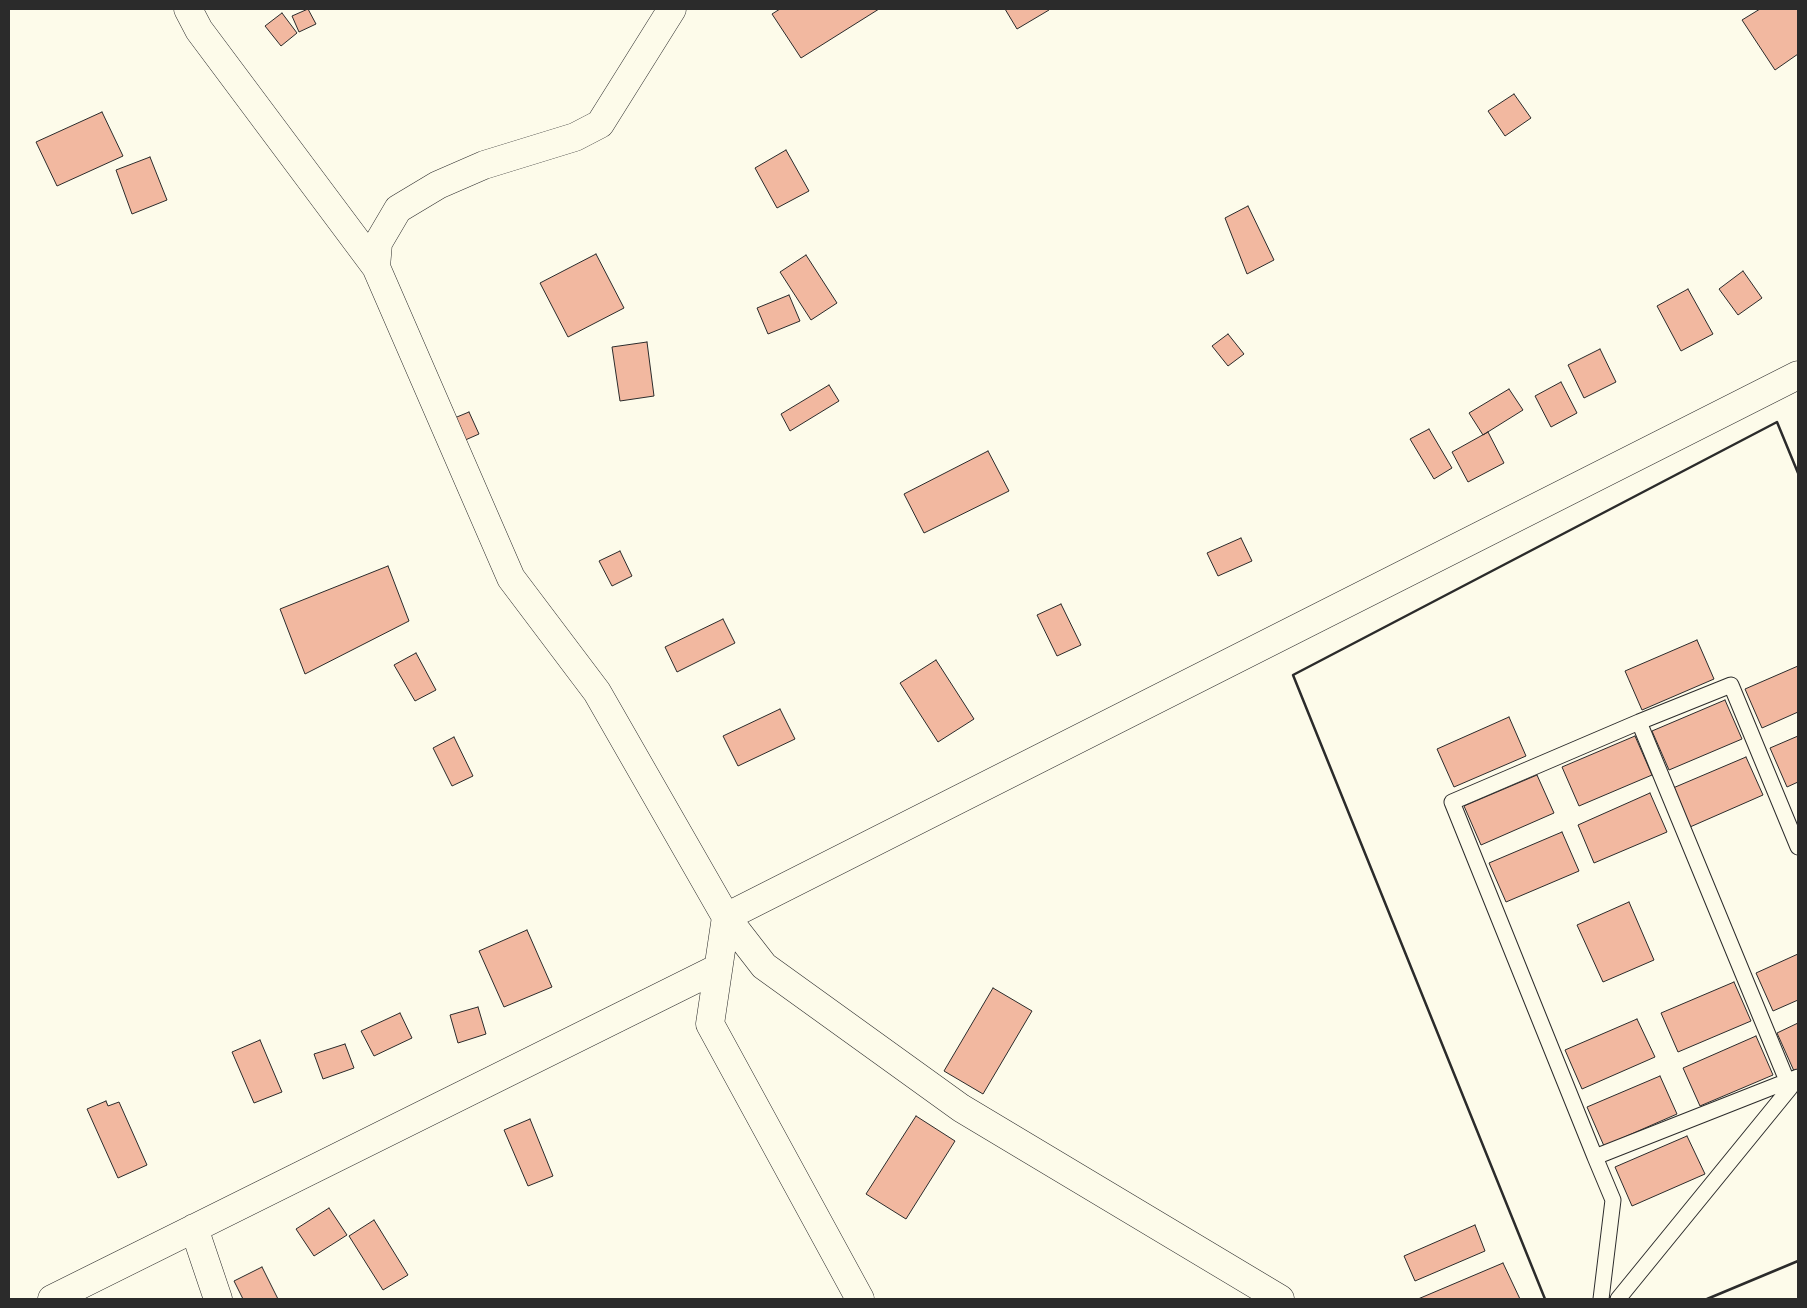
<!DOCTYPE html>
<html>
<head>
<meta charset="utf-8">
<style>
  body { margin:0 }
  #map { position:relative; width:1807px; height:1308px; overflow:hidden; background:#fdfbea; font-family:Barlow,sans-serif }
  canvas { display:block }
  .frame { position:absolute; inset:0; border:10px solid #2b2b2b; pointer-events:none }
</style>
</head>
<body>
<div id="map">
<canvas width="1807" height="1308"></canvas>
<div class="frame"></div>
</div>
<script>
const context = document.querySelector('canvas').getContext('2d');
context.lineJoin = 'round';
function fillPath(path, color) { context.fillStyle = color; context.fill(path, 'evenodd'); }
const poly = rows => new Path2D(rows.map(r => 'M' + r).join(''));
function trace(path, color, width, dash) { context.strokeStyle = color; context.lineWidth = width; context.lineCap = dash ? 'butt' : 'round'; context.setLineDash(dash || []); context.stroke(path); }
const building = poly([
  [308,9,316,24,299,32,292,16,308,9],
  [780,9,879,9,801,58,772,14,780,9],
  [1005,9,1048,9,1049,10,1017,29,1005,9],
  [1760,9,1798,9,1798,54,1775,70,1742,20,1760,9],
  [282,13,297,33,281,46,265,26,282,13],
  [1514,94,1531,118,1505,136,1488,111,1514,94],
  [102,112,123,156,57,186,36,142,102,112],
  [786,150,809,191,777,208,755,168,786,150],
  [150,157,167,200,132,214,116,170,150,157],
  [1248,206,1274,260,1247,274,1225,218,1248,206],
  [596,254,624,308,568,337,540,283,596,254],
  [806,255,837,303,811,320,780,272,806,255],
  [1743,271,1762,298,1738,315,1719,289,1743,271],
  [1688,289,1713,334,1681,351,1657,306,1688,289],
  [789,295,800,321,768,334,757,308,789,295],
  [1228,334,1244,354,1228,366,1212,346,1228,334],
  [647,342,654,396,620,401,612,347,647,342],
  [1600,349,1616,382,1584,398,1568,365,1600,349],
  [1561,382,1577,413,1551,427,1535,396,1561,382],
  [829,385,839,401,790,431,781,414,829,385],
  [1509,389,1523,410,1483,435,1469,413,1509,389],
  [469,412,479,434,463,441,452,419,469,412],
  [1429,429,1452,468,1434,479,1410,439,1429,429],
  [1488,432,1504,463,1468,482,1452,452,1488,432],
  [988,451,1009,491,924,533,904,494,988,451],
  [1241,538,1252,561,1218,576,1207,553,1241,538],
  [620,551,632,576,612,586,599,561,620,551],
  [388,566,409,621,305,674,280,609,388,566],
  [1061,604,1081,645,1057,656,1037,615,1061,604],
  [723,619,735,643,677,672,665,647,723,619],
  [1697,640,1714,679,1642,710,1625,671,1697,640],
  [416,653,436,690,415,701,394,665,416,653],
  [936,660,974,719,938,742,900,683,936,660],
  [1798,666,1798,712,1762,728,1745,689,1798,666],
  [1725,700,1742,739,1669,770,1652,731,1725,700],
  [780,709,795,739,738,766,723,736,780,709],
  [1509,717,1526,756,1454,787,1437,749,1509,717],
  [1635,736,1652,775,1579,806,1562,767,1635,736],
  [1798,736,1798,782,1787,787,1770,748,1798,736],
  [454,737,473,776,452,786,433,748,454,737],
  [1746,757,1763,795,1690,827,1673,788,1746,757],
  [1537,775,1554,813,1481,845,1464,806,1537,775],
  [1650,793,1667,832,1594,863,1578,825,1650,793],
  [1562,832,1579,871,1506,902,1489,863,1562,832],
  [1629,902,1654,960,1603,982,1577,925,1629,902],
  [527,930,552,987,504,1007,479,951,527,930],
  [1798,954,1798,1000,1773,1011,1756,973,1798,954],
  [1734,982,1751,1021,1678,1052,1661,1013,1734,982],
  [993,988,1032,1011,983,1094,944,1071,993,988],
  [478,1007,486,1034,458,1043,450,1015,478,1007],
  [400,1013,412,1038,374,1056,361,1031,400,1013],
  [1637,1019,1655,1057,1582,1089,1565,1050,1637,1019],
  [1798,1023,1798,1069,1794,1071,1777,1033,1798,1023],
  [1756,1036,1773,1075,1700,1106,1683,1068,1756,1036],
  [260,1040,282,1092,254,1103,232,1052,260,1040],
  [345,1044,354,1068,323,1079,314,1054,345,1044],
  [1660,1076,1677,1114,1604,1146,1587,1107,1660,1076],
  [106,1101,108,1106,119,1102,147,1165,118,1178,87,1109,106,1101],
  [916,1116,955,1141,906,1219,866,1194,916,1116],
  [530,1119,553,1176,528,1186,504,1130,530,1119],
  [1687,1136,1705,1174,1632,1206,1615,1167,1687,1136],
  [329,1208,347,1235,314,1256,296,1229,329,1208],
  [374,1220,408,1275,383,1290,349,1236,374,1220],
  [1475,1225,1485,1251,1415,1281,1404,1256,1475,1225],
  [1503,1263,1520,1299,1418,1299,1503,1263],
  [262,1267,278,1299,243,1299,234,1281,262,1267]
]);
fillPath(building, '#f2b8a0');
trace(building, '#2b2b2b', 1);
const lane = poly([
  [1639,722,1452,802,1595,1157,1798,1077],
  [1595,1157,1613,1200,1601,1299],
  [1618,1299,1790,1088,1639,722,1731,685,1798,847]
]);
const street = poly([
  [188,9,199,30,376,267,511,578,597,692,726,917,764,966,961,1108,1280,1299],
  [376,267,378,243,398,209,438,185,484,165,575,137,600,124,672,9],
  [194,1228,218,1299],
  [52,1299,718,968],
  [860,1299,710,1024,726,917,1798,375]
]);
trace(lane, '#2b2b2b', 17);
trace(street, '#2b2b2b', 29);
trace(lane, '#fdfbea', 15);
trace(street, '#fdfbea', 28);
trace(poly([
  [1545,1299,1293,675,1777,422,1798,473],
  [1707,1299,1798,1261]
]), '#2b2b2b', 2.5);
</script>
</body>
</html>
